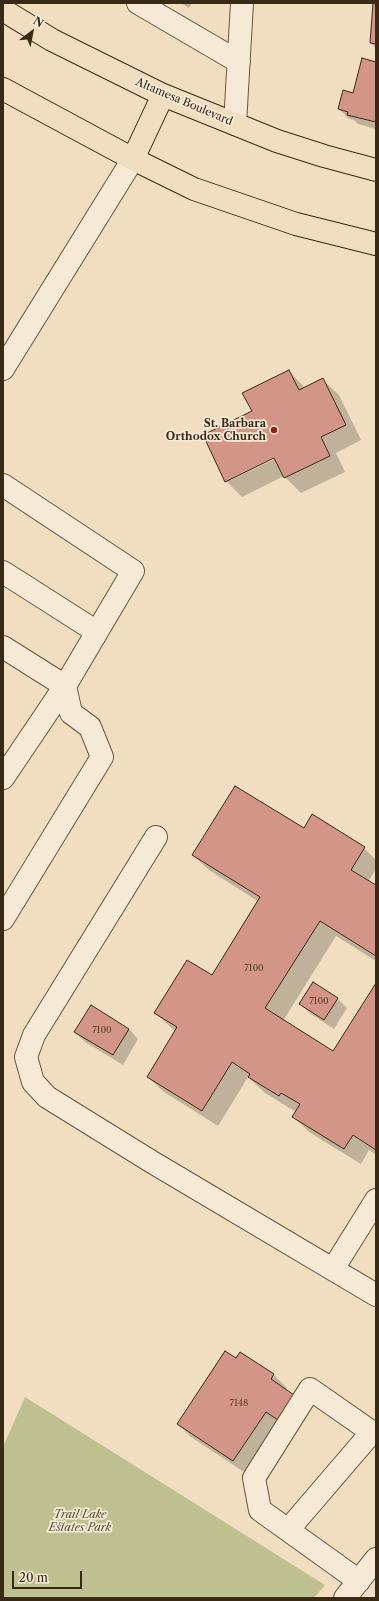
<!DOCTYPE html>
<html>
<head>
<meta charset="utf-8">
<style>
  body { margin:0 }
  #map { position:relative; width:379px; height:1601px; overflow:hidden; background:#f1dec1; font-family:"Libre Caslon Text",serif }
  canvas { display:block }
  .frame { position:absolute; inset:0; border:4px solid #382a15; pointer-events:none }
  .north { position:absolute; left:12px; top:12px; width:40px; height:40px; -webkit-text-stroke:3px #f6ead7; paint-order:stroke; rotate:32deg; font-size:11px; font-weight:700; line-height:16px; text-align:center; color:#382a15 }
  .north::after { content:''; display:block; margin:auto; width:14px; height:18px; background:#382a15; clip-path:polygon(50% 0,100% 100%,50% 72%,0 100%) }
  .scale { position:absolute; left:12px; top:1571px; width:70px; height:18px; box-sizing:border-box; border:2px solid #382a15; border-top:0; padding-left:5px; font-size:12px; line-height:14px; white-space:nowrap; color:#382a15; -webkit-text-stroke:3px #f6ead7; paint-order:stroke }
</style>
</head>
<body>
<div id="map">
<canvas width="379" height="1601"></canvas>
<div class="frame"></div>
<div class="north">N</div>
<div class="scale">20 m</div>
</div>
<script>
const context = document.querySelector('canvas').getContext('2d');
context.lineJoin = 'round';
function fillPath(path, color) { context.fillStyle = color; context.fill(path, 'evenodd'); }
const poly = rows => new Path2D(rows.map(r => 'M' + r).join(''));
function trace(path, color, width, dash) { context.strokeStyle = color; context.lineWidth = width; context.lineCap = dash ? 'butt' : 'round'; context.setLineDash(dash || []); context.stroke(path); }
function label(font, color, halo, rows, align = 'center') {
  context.font = font + ' "Libre Caslon Text",serif'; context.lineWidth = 3.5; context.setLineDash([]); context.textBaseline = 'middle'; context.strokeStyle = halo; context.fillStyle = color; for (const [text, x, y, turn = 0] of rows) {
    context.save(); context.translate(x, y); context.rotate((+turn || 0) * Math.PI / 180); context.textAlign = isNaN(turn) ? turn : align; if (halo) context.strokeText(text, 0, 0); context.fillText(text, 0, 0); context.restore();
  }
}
fillPath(poly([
  [25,1397,325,1585,314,1598,3,1598,3,1447]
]), '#bec090');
fillPath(poly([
  [181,3,192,3,189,8],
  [374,3,376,3,376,48,371,43],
  [376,63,376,129,358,124,354,120,349,119,339,109,354,95],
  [289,371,305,388,323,380,339,395,361,440,336,453,345,472,301,493,284,476,242,497,226,481,253,412],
  [278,455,279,457,231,480,231,478],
  [304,829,364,848,376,860,376,869,368,882,376,887,376,961,336,936,283,1021,333,1052,376,984,376,1155,369,1150,361,1164,309,1132,294,1117,296,1112,265,1093,248,1077,218,1126,164,1092,148,1077,176,1032,155,1013,212,977,259,902,209,870,193,855],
  [337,998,347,1008,334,1029,311,1014,301,1004],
  [129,1029,138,1039,123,1065,85,1042,75,1032],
  [236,1360,274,1375,287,1388,286,1390,294,1396,247,1474,191,1437,178,1424]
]), '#0003');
const building = poly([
  [373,3,376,3,376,44,370,43,373,3],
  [362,58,376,62,376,122,347,115,348,112,338,109,343,90,353,93,362,58],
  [289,370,299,390,323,378,346,425,321,437,330,456,284,478,274,458,225,482,203,435,252,411,242,393,289,370],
  [235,786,304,828,312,814,365,847,351,870,376,885,376,956,320,921,265,1008,333,1051,376,983,376,1150,353,1135,344,1149,292,1117,300,1104,281,1093,279,1096,248,1077,250,1074,232,1062,202,1111,147,1077,177,1027,154,1013,187,960,212,975,260,897,192,855,235,786],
  [313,982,338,998,324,1020,299,1004,313,982],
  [91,1005,129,1029,113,1055,74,1032,91,1005],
  [225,1351,236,1358,240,1352,274,1374,271,1379,294,1395,278,1420,266,1412,233,1461,177,1424,225,1351]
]);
fillPath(building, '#d39587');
trace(building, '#382a15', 1);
const minor = poly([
  [138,3,239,62],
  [235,124,242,3],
  [3,369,133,159],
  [3,485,133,571,65,686,71,713,90,727,102,757,3,919],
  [3,572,97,632],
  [3,647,65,686,3,778],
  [156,837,34,1035,26,1057,33,1082,47,1097,152,1162,376,1295],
  [333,1269,376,1200],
  [288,1530,372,1432],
  [359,1581,260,1510,254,1478,310,1389,376,1435],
  [345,1598,376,1559]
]);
const major = poly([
  [3,10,52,40,163,95,277,141,324,156,376,170],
  [3,89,133,159,194,189,296,224,376,244],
  [133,159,163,95]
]);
trace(minor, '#665740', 24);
trace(major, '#382a15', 24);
trace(minor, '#f6ead7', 22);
trace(major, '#f1dec1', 22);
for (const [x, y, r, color] of [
  [274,430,4,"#8f2418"]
]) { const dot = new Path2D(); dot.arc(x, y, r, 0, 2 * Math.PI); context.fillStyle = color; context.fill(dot); trace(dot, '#f6ead7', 1.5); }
label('9px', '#5f4532', null, [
  ["7100",254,968],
  ["7100",319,1001],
  ["7100",102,1030],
  ["7148",239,1403]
]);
label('11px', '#382a15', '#f6ead7', [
  ["Altamesa Boulevard",184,102,23]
]);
label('bold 11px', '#382a15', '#f6ead7', [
  ["St. Barbara",266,424],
  ["Orthodox Church",266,437]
], 'right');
label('italic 11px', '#5a5034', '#f6ead7', [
  ["Trail Lake",80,1515],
  ["Estates Park",80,1528]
]);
</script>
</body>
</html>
